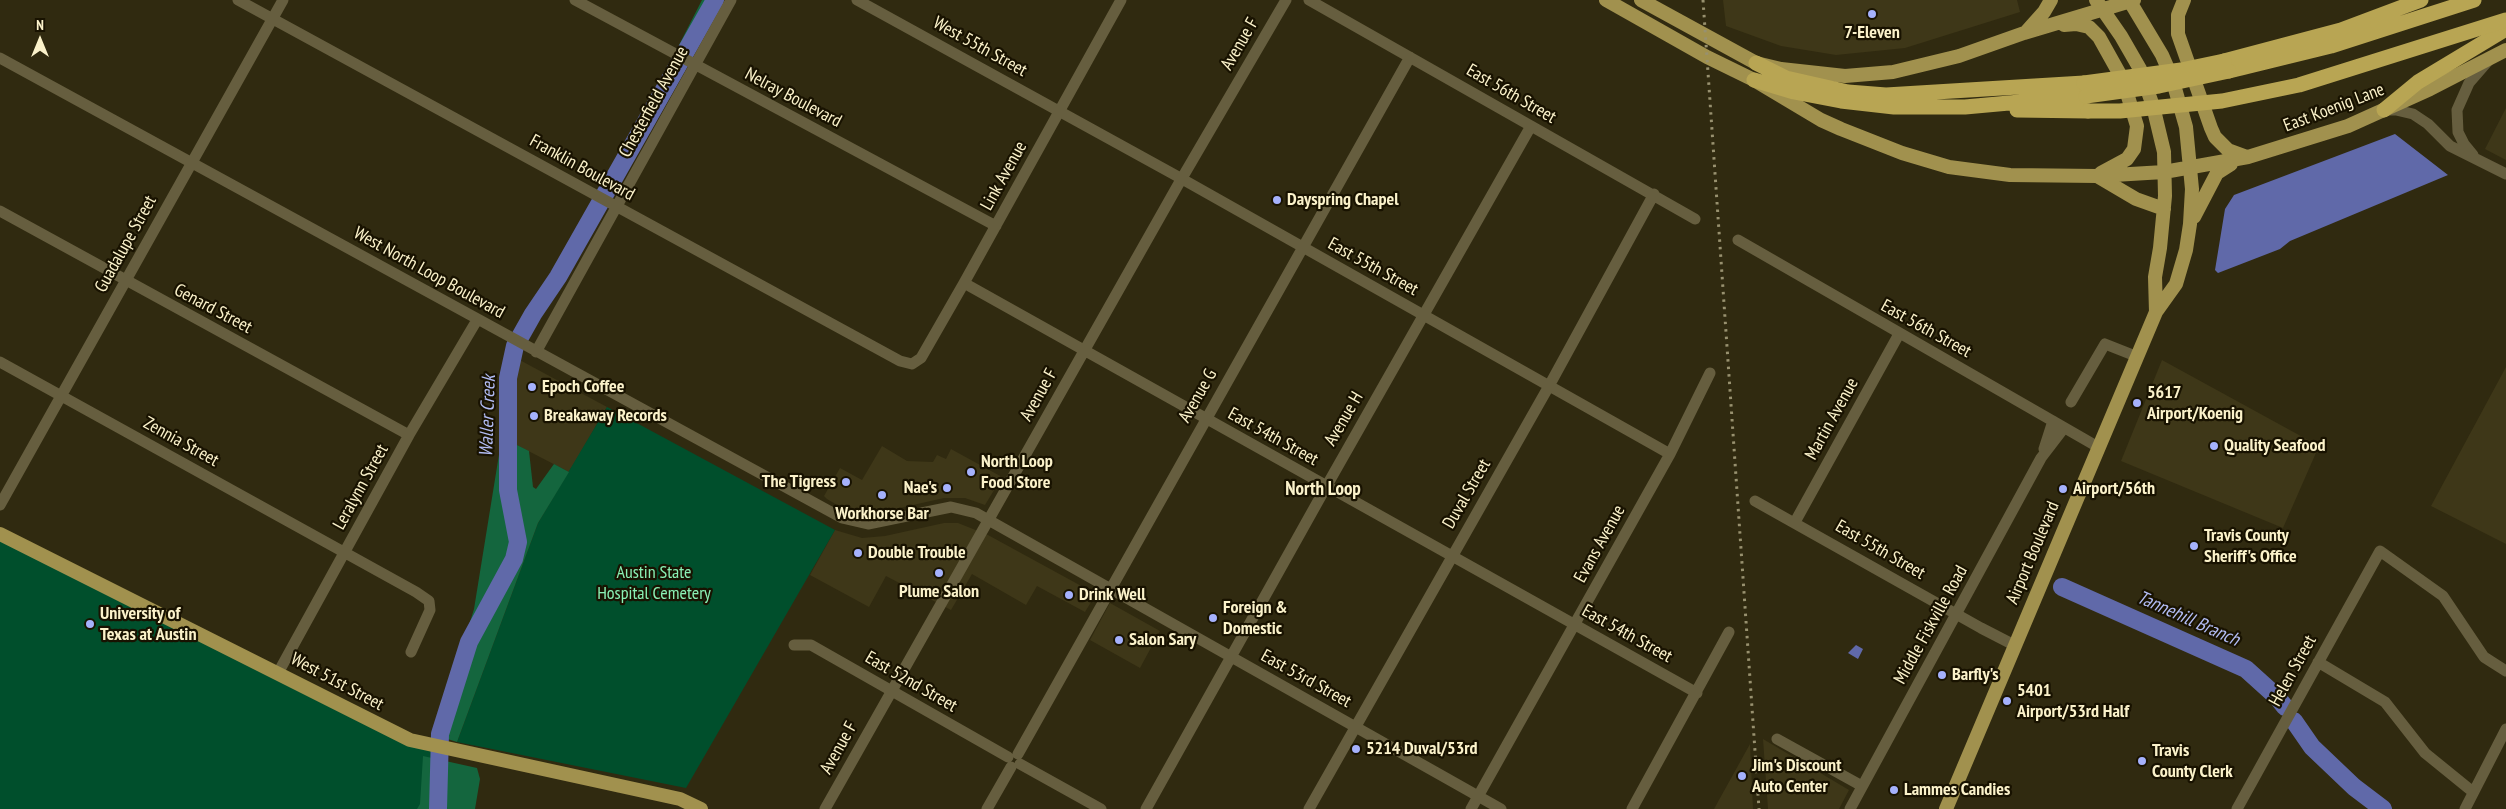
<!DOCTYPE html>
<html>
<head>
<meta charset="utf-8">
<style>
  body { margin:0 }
  #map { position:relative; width:2506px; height:809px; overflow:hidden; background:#302a10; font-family:"PT Sans Narrow",sans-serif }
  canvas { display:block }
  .north { position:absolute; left:15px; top:15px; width:50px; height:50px; -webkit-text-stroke:4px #181200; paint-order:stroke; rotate:0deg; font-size:14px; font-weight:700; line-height:20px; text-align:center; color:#fbf2ca }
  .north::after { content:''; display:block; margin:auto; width:18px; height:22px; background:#fbf2ca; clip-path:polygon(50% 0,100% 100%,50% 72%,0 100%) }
</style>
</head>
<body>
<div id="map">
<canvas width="2506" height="809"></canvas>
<div class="north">N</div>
</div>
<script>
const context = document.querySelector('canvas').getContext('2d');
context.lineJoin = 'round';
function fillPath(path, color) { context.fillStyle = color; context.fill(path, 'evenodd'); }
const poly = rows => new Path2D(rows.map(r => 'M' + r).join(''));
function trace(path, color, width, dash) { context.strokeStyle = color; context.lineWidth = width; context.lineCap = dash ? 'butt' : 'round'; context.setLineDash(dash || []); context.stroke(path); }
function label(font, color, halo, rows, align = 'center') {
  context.font = font + ' "PT Sans Narrow",sans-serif'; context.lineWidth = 4.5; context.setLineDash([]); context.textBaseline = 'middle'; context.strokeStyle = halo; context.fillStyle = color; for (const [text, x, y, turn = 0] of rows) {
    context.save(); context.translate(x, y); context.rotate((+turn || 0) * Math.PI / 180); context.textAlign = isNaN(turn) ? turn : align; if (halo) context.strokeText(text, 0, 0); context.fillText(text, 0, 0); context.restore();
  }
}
fillPath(poly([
  [1723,0,2017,0,2020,12,1905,48,1836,55,1781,46,1726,26],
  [2506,108,2506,160,2485,149],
  [516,358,607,407,569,472,509,441,509,381],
  [2162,360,2319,446,2283,528,2121,461],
  [2506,367,2506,544,2431,506],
  [882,446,907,461,933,462,937,455,946,459,951,449,1002,477,985,505,965,498,944,498,873,514,847,511,827,499,824,496,840,468,862,480],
  [944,523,958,523,988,535,1096,594,1085,612,1037,586,1026,605,972,574,951,610,886,576,869,607,810,575,835,530,862,538,885,536],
  [1110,603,1160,631,1140,668,1090,640],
  [1763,739,1849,790,1839,809,1768,809],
  [1750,744,1753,809,1714,809]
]), '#3e3718');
fillPath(poly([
  [607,407,835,530,686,788,457,742,538,523],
  [0,534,397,735,452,750,440,768,438,809,0,809]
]), '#004f2c');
fillPath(poly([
  [702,0,721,0,692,52,679,45],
  [510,355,516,358,509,381,509,441,529,451,533,487,536,489,554,464,569,472,538,523,457,742,435,735,474,609,502,436,503,382],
  [423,756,477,768,480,779,475,809,417,809,420,804]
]), '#14663e');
fillPath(poly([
  [2395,134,2448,175,2290,241,2280,249,2218,273,2215,270,2225,209,2234,195],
  [1856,645,1863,649,1858,659,1848,653]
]), '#6069a9');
trace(poly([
  [2062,587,2246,669,2277,697,2285,707],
  [2294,721,2312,747,2354,787,2383,809],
  [438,809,440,734,469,642,514,559,518,542,508,490,508,378,515,346,533,314,558,277,715,0]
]), '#6069a9', 18);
trace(poly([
  [238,0,900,361,912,364,921,358,964,283,1121,0],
  [575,0,996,226],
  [857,0,1175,175,1670,454],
  [1309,0,1695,219],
  [0,58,842,518,868,524,951,507,976,513,1501,809],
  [2385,110,2396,110,2413,114,2428,124,2450,146,2506,174],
  [2473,155,2464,144,2458,132,2457,110,2469,83,2489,60],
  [0,211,409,435],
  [1738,240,2098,447],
  [964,283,1697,693],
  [536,352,731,0],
  [0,362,416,592,429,601,430,610,411,652],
  [2071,402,2105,344,2138,357],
  [2044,449,2053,421],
  [1755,501,1981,628,2014,645],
  [0,505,283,0],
  [1795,522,1899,334],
  [794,645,811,645,1008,757],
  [2318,662,2385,702,2425,753,2473,792],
  [278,673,409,435,477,320],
  [1777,739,1862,786],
  [1018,754,1410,57],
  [1020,764,1101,809],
  [825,809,1178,185,1286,0],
  [987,809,1011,767],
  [1146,809,1326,487,1531,126],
  [1309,809,1549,386,1654,194],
  [1471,809,1670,454,1710,373],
  [1632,809,1729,632],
  [1850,809,2041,458,2064,428],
  [2237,809,2380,551,2443,596,2484,657,2506,671],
  [2465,809,2506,729]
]), '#665e3f', 11);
trace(poly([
  [1606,0,1707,57,1754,80,1821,120,1841,129,1902,153,1949,167,2010,175,2097,176,2164,172,2248,157,2348,126,2430,89,2506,50],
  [1641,0,1756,63,1781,69,1845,76,1893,72,1959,56,2024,33,2134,0],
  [2096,0,2121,36,2140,69,2153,106,2164,152,2165,196,2160,248,2155,277,2156,312],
  [2184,0,2178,15,2178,34,2211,128,2215,137,2228,150,2247,157],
  [2064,25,2076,24,2089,27,2099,37,2123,80,2137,126,2134,149,2127,159,2101,173],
  [2027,31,2044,12,2051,0],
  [2097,176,2136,199,2164,209],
  [2194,217,2217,173,2231,164],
  [0,534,410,740,680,799,701,809],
  [1946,809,2156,312,2176,284,2186,250,2190,224,2192,189,2186,127,2172,78,2162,55,2129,0]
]), '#a1914e', 14);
trace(poly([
  [2224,61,2341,30,2421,0],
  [1756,63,1786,78,1848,92,1886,95,2084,83],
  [2229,71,2331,46,2474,0],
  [1754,80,1794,92,1841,101,1894,107,1965,107,2086,96],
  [2017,110,2088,111],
  [2384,110,2418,82,2506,29]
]), '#b8a553', 15);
trace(poly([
  [1703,0,1759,809]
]), '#98916f', 3, [2.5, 5]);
trace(poly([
  [2084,83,2181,70,2224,61],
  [2086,96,2159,86,2229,71],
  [2088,111,2120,111,2222,101,2299,85,2506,20]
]), '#b8a553', 15);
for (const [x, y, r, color] of [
  [1872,14,5,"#a5b1fc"],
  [1277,200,5,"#a5b1fc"],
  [532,387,5,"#a5b1fc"],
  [2137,403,5,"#a5b1fc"],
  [534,416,5,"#a5b1fc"],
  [2214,446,5,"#a5b1fc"],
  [971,472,5,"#a5b1fc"],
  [846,482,5,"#a5b1fc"],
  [947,488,5,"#a5b1fc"],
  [2063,489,5,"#a5b1fc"],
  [882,495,5,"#a5b1fc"],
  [2194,546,5,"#a5b1fc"],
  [858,553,5,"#a5b1fc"],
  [939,573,5,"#a5b1fc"],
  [1069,595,5,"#a5b1fc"],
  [1213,618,5,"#a5b1fc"],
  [90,624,5,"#a5b1fc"],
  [1119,640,5,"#a5b1fc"],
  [1942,675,5,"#a5b1fc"],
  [2007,701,5,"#a5b1fc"],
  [1356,749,5,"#a5b1fc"],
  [2142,761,5,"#a5b1fc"],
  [1742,776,5,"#a5b1fc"],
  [1894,790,5,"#a5b1fc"]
]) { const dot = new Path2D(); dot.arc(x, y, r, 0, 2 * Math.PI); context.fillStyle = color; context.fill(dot); trace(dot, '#181200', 2); }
label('bold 18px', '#fbf2ca', '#181200', [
  ["7-Eleven",1872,33,"center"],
  ["Dayspring Chapel",1287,200],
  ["Epoch Coffee",542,387],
  ["5617",2147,393],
  ["Airport/Koenig",2147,414],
  ["Breakaway Records",544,416],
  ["Quality Seafood",2224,446],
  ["North Loop",981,462],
  ["Food Store",981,483],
  ["The Tigress",836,482,"right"],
  ["Nae's",937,488,"right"],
  ["Airport/56th",2073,489],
  ["Workhorse Bar",882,514,"center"],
  ["Travis County",2204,536],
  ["Sheriff's Office",2204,557],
  ["Double Trouble",868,553],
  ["Plume Salon",939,592,"center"],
  ["Drink Well",1079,595],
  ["Foreign &",1223,608],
  ["Domestic",1223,629],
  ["University of",100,614],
  ["Texas at Austin",100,635],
  ["Salon Sary",1129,640],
  ["Barfly's",1952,675],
  ["5401",2017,691],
  ["Airport/53rd Half",2017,712],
  ["5214 Duval/53rd",1366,749],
  ["Travis",2152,751],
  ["County Clerk",2152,772],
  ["Jim's Discount",1752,766],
  ["Auto Center",1752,787],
  ["Lammes Candies",1904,790]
], 'left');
label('18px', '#fbf2ca', '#181200', [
  ["Avenue F",1240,44,-60],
  ["West 55th Street",980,47,29],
  ["East 56th Street",1511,94,30],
  ["Nelray Boulevard",793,98,28],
  ["Chesterfield Avenue",654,102,-61],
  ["East Koenig Lane",2334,108,-21],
  ["Franklin Boulevard",582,168,29],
  ["Link Avenue",1004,176,-61],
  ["Guadalupe Street",126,244,-61],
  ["East 55th Street",1373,267,29],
  ["West North Loop Boulevard",429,273,29],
  ["Genard Street",213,309,28],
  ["East 56th Street",1926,329,29],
  ["Avenue F",1039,395,-61],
  ["Avenue G",1198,396,-60],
  ["Avenue H",1344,419,-60],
  ["Martin Avenue",1832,419,-61],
  ["East 54th Street",1273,437,29],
  ["Zennia Street",181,442,29],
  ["Leralynn Street",361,487,-61],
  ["Duval Street",1467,494,-60],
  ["Evans Avenue",1600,544,-61],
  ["East 55th Street",1880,550,30],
  ["Airport Boulevard",2033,553,-67],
  ["Middle Fiskville Road",1931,625,-61],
  ["East 54th Street",1627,634,29],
  ["Helen Street",2293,671,-61],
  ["East 53rd Street",1306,679,29],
  ["West 51st Street",337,682,28],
  ["East 52nd Street",911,682,30],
  ["Avenue F",839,748,-61]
]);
label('18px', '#8af1b4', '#181200', [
  ["Austin State",654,573],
  ["Hospital Cemetery",654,594]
]);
label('italic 19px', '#b2bcf3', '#181200', [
  ["Waller Creek",488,416,-88],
  ["Tannehill Branch",2188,619,24]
]);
label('bold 19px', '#fbf2ca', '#181200', [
  ["North Loop",1323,490]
]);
</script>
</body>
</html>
